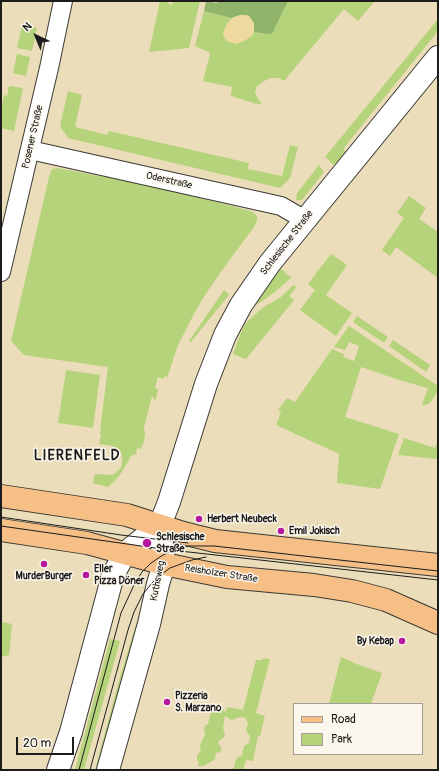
<!DOCTYPE html>
<html>
<head>
<meta charset="utf-8">
<style>
	body { margin:0 }
	#map { position:relative; width:439px; height:771px; overflow:hidden; background:#ebddb9; font-family:Pangolin,sans-serif }
	canvas { display:block }
	.frame { position:absolute; inset:0; border:2px solid #1c1c1c; pointer-events:none }
	.legend { position:absolute; left:293px; top:703px; width:130px; height:52px; box-sizing:border-box; background:#fbf7ec; border:1px solid #a29f99; margin:0; padding:5px 7px; list-style:none; font-size:12px; color:#1c1c1c }
	.legend li { display:flex; align-items:center; gap:8px; height:20px }
	.legend b { width:20px; border:1px solid #a29f99 }
	.north { position:absolute; left:16px; top:16px; width:40px; height:40px; -webkit-text-stroke:3px #fbf7ec; paint-order:stroke; rotate:316deg; font-size:11px; font-weight:700; line-height:16px; text-align:center; color:#1c1c1c }
	.north::after { content:''; display:block; margin:auto; width:14px; height:18px; background:#1c1c1c; clip-path:polygon(50% 0,100% 100%,50% 72%,0 100%) }
	.scale { position:absolute; left:16px; top:737px; width:58px; height:18px; box-sizing:border-box; border:2px solid #1c1c1c; border-top:0; padding-left:5px; font-size:12px; line-height:14px; white-space:nowrap; color:#1c1c1c; -webkit-text-stroke:3px #fbf7ec; paint-order:stroke }
</style>
</head>
<body>
<div id="map">
<canvas width="439" height="771"></canvas>
<div class="frame"></div>
<ul class="legend">
<li><b style="height:5px;background:#f5bf86"></b>Road</li>
<li><b style="height:11px;background:#b5d37a"></b>Park</li>
</ul>
<div class="north">N</div>
<div class="scale">20 m</div>
</div>
<script>
const c = document.querySelector('canvas').getContext('2d');
c.lineJoin = 'round';
function fillPath(path, color) {
  c.fillStyle = color;
  c.fill(path, 'evenodd');
}
function toPath(rows) {
  const path = new Path2D();
  for (const r of rows) {
    path.moveTo(r[0], r[1]);
    for (let i = 2; i < r.length; i += 2) path.lineTo(r[i], r[i + 1]);
  }
  return path;
}
function strokePath(path, color, width, dash) {
  c.strokeStyle = color;
  c.lineWidth = width;
  c.lineCap = dash ? 'butt' : 'round';
  c.setLineDash(dash || []);
  c.stroke(path);
}
function drawText(font, color, halo, rows, align = 'center') {
  c.font = font + ' Pangolin,sans-serif';
  c.lineWidth = 3;
  c.setLineDash([]);
  c.textBaseline = 'middle';
  c.strokeStyle = halo;
  c.fillStyle = color;
  for (const [text, x, y, turn = 0] of rows) {
    c.save();
    c.translate(x, y);
    c.rotate((+turn || 0) * Math.PI / 180);
    c.textAlign = isNaN(turn) ? turn : align;
    if (halo) c.strokeText(text, 0, 0);
    c.fillText(text, 0, 0);
    c.restore();
  }
}
const green = toPath([
	[160,1,167,1,170,5,176,1,200,1,189,48,149,52],
	[288,1,375,1,358,21,344,9,284,81,279,78,271,78,264,81,257,86,255,92,258,99,262,104,257,104,231,96,232,87,203,81,210,54,209,52,195,46,204,11,232,18,227,24,236,43,244,41,251,36,254,32,267,34,274,30],
	[438,19,438,31,343,149,346,152,338,162,334,165,325,157],
	[22,25,37,28,32,51,17,48],
	[17,54,30,57,26,76,13,73],
	[9,86,23,88,14,131,1,128,1,111,2,106,4,95,7,96],
	[68,91,82,95,75,127,107,135,109,131,249,163,248,169,282,176,290,145,298,147,290,178,280,188,68,138,60,126],
	[319,165,324,172,302,200,296,200,297,193],
	[57,168,99,176,116,178,161,188,251,211,255,214,257,217,257,220,254,227,225,266,203,298,196,310,178,345,167,378,165,376,163,379,158,377,155,388,158,389,156,399,155,400,152,396,144,427,145,435,143,445,142,445,141,449,137,448,136,454,131,456,120,475,108,487,93,483,95,474,112,475,118,471,121,468,122,463,122,456,120,451,117,448,112,446,99,444,101,435,100,434,101,423,108,367,24,355,11,341,49,177,52,169],
	[409,196,426,208,419,219,438,232,438,255,437,254,436,256,438,258,438,278,396,247,390,256,382,250,404,218,397,213],
	[331,254,347,265,326,295,352,313,336,336,300,310,315,290,308,284],
	[280,269,283,270,289,276,292,277,275,292,255,306,271,280],
	[295,285,296,288,289,296,294,300,246,359,233,354,240,335,245,324,262,308,281,297,292,286],
	[224,290,229,294,228,296,191,342,189,341],
	[357,316,388,337,384,343,353,322],
	[349,326,438,386,438,391,430,403,426,405,422,405,428,388,399,380,361,367,345,417,399,434,380,489,337,483,339,454,276,425,281,412,278,410,287,398,295,402,332,349,344,354,343,357,354,361,359,346,349,342,345,350,334,347],
	[393,340,430,365,426,372,389,346],
	[66,370,100,375,93,428,58,423],
	[404,438,435,448,438,440,438,459,398,455],
	[142,610,101,770,95,770,119,680,137,621,140,611],
	[1,622,12,624,9,655,1,657],
	[110,639,120,641,84,770,75,770],
	[341,657,354,663,382,673,371,704,329,704],
	[263,658,270,659,256,713,265,716,260,736,258,736,253,761,246,760,243,770,230,770,234,768,236,759,242,755,244,746,249,743,250,736,246,731,248,723,246,718,241,717,231,720,225,716,223,728,225,734,224,737,219,741,218,743,222,749,220,752,216,753,215,759,212,761,204,766,198,766,199,762,197,760,197,755,200,752,201,750,200,747,200,745,205,735,204,729,205,725,208,724,212,708,215,707,223,710,225,712,228,707,243,710,256,660,262,660]
]);
const forest = toPath([
	[206,1,217,3,218,1,288,1,272,34,267,34,254,32,254,29,237,16,232,18,204,11]
]);
const sand = toPath([
	[246,15,249,16,254,23,254,32,252,36,244,41,236,44,229,42,226,40,223,35,224,30,227,24,234,17,240,15]
]);
const minor = toPath([
	[30,150,281,206,305,220],
	[1,272,49,68,63,1]
]);
const tertiary = toPath([
	[58,770,71,732,113,575,125,553,160,525],
	[108,770,149,624,158,584,164,564,160,525,169,502,206,384,225,335,241,305,270,263,438,57]
]);
const primary = toPath([
	[1,496,127,515,183,533,215,541,438,565],
	[1,530,87,543,164,564,227,577,314,585,352,591,386,600,438,623]
]);
const tram = toPath([
	[1,517,121,535,188,543],
	[1,526,162,549,438,580],
	[79,770,121,613,134,585,142,572,151,563,163,555,176,549,189,546,214,546,438,571],
	[90,770,128,630,134,612,143,594,152,583,158,577,170,568,192,560,206,557]
]);
const markers = [
	[199,519,4,"#b5179e"],
	[281,531,4,"#b5179e"],
	[147,543,5,"#b5179e"],
	[44,564,4,"#b5179e"],
	[86,575,4,"#b5179e"],
	[402,641,4,"#b5179e"],
	[167,702,4,"#b5179e"]
];
const streetNames = [
	["Posener Straße",33,137,-77],
	["Oderstraße",169,181,13],
	["Schlesische Straße",287,243,-52],
	["Reisholzer Straße",221,574,9],
	["Kuthsweg",158,581,-79]
];
const poiNames = [
	["Herbert Neubeck",207,519],
	["Emil Jokisch",289,531],
	["Schlesische",156,537],
	["Straße",156,549],
	["Eller",94,569],
	["Pizza Döner",94,581],
	["MurderBurger",44,576,"center"],
	["By Kebap",394,641,"right"],
	["Pizzeria",175,696],
	["S. Marzano",175,708]
];
const districtNames = [
	["LIERENFELD",77,456]
];
fillPath(green, '#b5d37a');
fillPath(forest, '#90b56a');
fillPath(sand, '#eeda9e');
strokePath(minor, '#3b3934', 20);
strokePath(tertiary, '#3b3934', 24);
strokePath(primary, '#3b3934', 24);
strokePath(minor, '#fff', 18);
strokePath(tertiary, '#fff', 22);
strokePath(primary, '#f5bf86', 22);
strokePath(tram, '#1c1c1c', 1);
for (const [x, y, r, color] of markers) {
  const dot = new Path2D();
  dot.arc(x, y, r, 0, 2 * Math.PI);
  c.fillStyle = color;
  c.fill(dot);
  strokePath(dot, '#fbf7ec', 1.5);
}
drawText('10px', '#1c1c1c', '#fbf7ec', streetNames);
drawText('bold 10px', '#1c1c1c', '#fbf7ec', poiNames, 'left');
c.letterSpacing = '1px';
drawText('bold 14px', '#1c1c1c', '#fbf7ec', districtNames);
c.letterSpacing = '0px';
</script>
</body>
</html>
